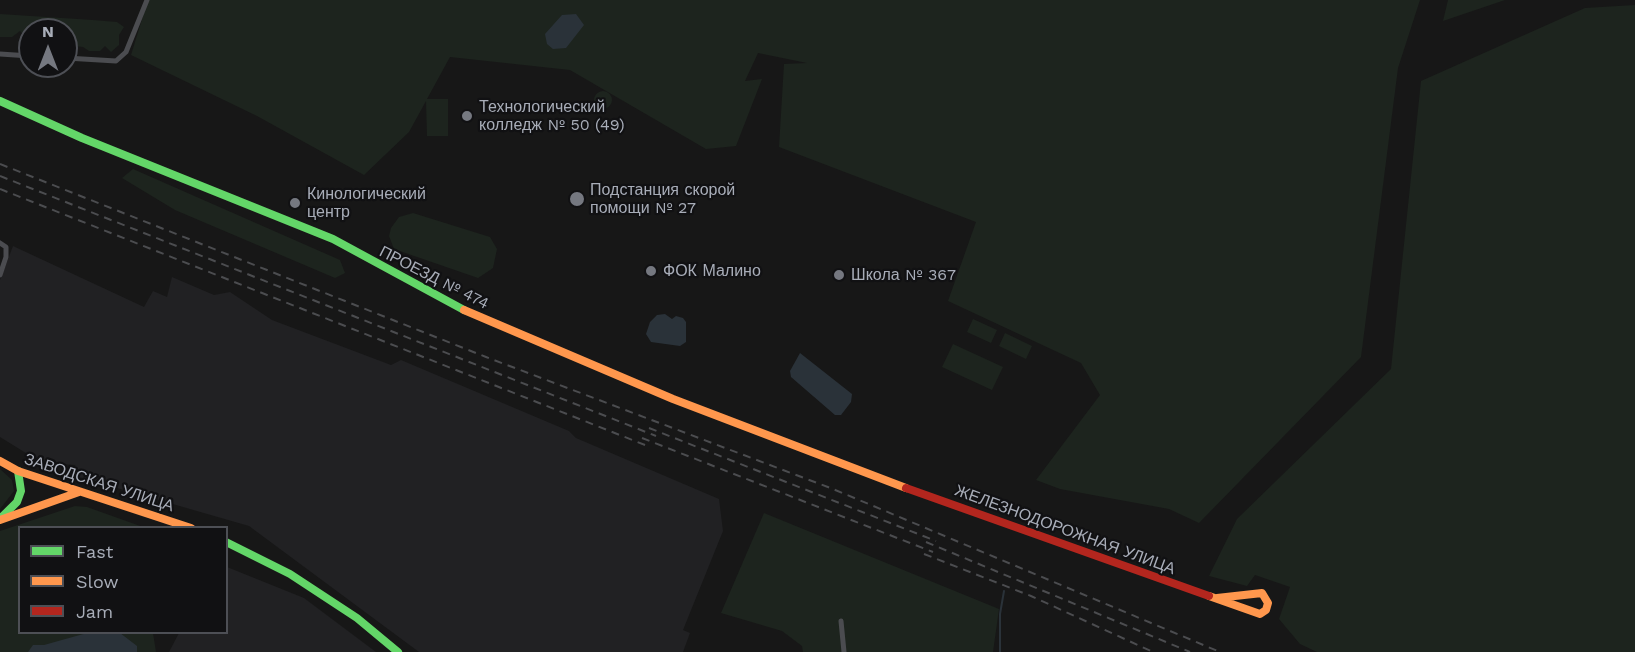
<!DOCTYPE html>
<html>
<head>
<meta charset="utf-8">
<style>
	body { margin:0 }
	#map { position:relative; width:1635px; height:652px; overflow:hidden; background:#171717; font-family:"Work Sans",sans-serif }
	canvas { display:block }
	.legend { position:absolute; left:18px; top:526px; width:210px; height:108px; box-sizing:border-box; background:#111113; border:2px solid #4d4f55; margin:0; padding:8px 10px; list-style:none; font-size:18px; color:#a8adb8 }
	.legend li { display:flex; align-items:center; gap:12px; height:30px }
	.legend b { width:30px; border:2px solid #4d4f55 }
	.north { position:absolute; left:18px; top:18px; width:60px; height:60px; box-sizing:border-box; background:#111113; border:2px solid #4d4f55; border-radius:50%; rotate:0deg; font-size:16px; font-weight:700; line-height:24px; text-align:center; color:#a8adb8 }
	.north::after { content:''; display:block; margin:auto; width:21px; height:27px; background:#757880; clip-path:polygon(50% 0,100% 100%,50% 72%,0 100%) }
</style>
</head>
<body>
<div id="map">
<canvas width="1635" height="652"></canvas>
<ul class="legend">
<li><b style="height:8px;background:#63d668"></b>Fast</li>
<li><b style="height:8px;background:#ff974d"></b>Slow</li>
<li><b style="height:8px;background:#b3261e"></b>Jam</li>
</ul>
<div class="north">N</div>
</div>
<script>
const c = document.querySelector('canvas').getContext('2d');
c.lineJoin = 'round';
function fillPath(path, color) {
  c.fillStyle = color;
  c.fill(path, 'evenodd');
}
function toPath(rows) {
  const path = new Path2D();
  for (const r of rows) {
    if (r.length === 3) {
      path.moveTo(r[0] + r[2], r[1]);
      path.arc(r[0], r[1], r[2], 0, 2 * Math.PI);
      continue;
    }
    path.moveTo(r[0], r[1]);
    for (let i = 2; i < r.length; i += 2) path.lineTo(r[i], r[i + 1]);
  }
  return path;
}
function strokePath(path, color, width, dash) {
  c.strokeStyle = color;
  c.lineWidth = width;
  c.lineCap = dash ? 'butt' : 'round';
  c.setLineDash(dash || []);
  c.stroke(path);
}
function drawText(font, color, halo, rows, align = 'center') {
  c.font = font + ' "Work Sans",sans-serif';
  c.lineWidth = 4.5;
  c.setLineDash([]);
  c.textBaseline = 'middle';
  c.strokeStyle = halo;
  c.fillStyle = color;
  for (const [text, x, y, turn = 0] of rows) {
    c.save();
    c.translate(x, y);
    c.rotate((+turn || 0) * Math.PI / 180);
    c.textAlign = isNaN(turn) ? turn : align;
    if (halo) c.strokeText(text, 0, 0);
    c.fillText(text, 0, 0);
    c.restore();
  }
}
const built = toPath([
	[13,246,144,307,153,291,167,297,172,277,214,295,230,292,272,320,391,365,401,360,569,431,576,438,719,499,723,531,683,630,690,633,683,652,419,652,249,526,65,473,76,465,42,463,0,437,0,280],
	[227,567,304,598,376,652,169,652,179,633,226,632]
]);
const green = toPath([
	[148,0,1420,0,1398,68,1361,357,1199,523,1169,509,1060,489,1036,480,1100,395,1081,363,948,301,976,222,779,147,784,64,807,63,758,53,745,81,762,79,736,146,706,149,570,70,450,57,427,99,448,99,448,136,427,136,426,101,409,132,364,175,257,116,131,55],
	[1448,0,1505,0,1443,21],
	[1635,5,1635,652,1317,652,1300,644,1279,619,1290,587,1255,575,1247,586,1209,576,1237,519,1391,369,1421,81,1585,8],
	[0,14,93,20,117,22,124,27,119,35,119,45,111,52,105,46,100,51,89,51,83,47,66,45,66,30,30,30,30,42,20,31,12,37,0,37],
	[603,100,9],
	[133,169,340,260,345,273,335,278,175,210,122,178],
	[413,213,490,237,497,249,493,268,478,278,394,249,389,236,391,228,399,217],
	[973,319,997,330,991,343,967,332],
	[1005,333,1032,346,1026,359,999,346],
	[953,344,1003,367,992,390,942,367],
	[0,469,12,480,14,491,0,509],
	[75,506,87,507,143,527,20,528,20,632,153,633,156,652,0,652,0,531],
	[764,513,999,609,993,652,803,652,802,646,782,631,721,613]
]);
const water = toPath([
	[576,14,584,25,566,48,553,49,547,44,545,34,562,15],
	[665,314,672,319,676,316,683,318,686,322,686,342,680,346,651,342,646,334,650,322,657,315],
	[800,353,852,394,851,402,841,415,835,415,791,377,790,371],
	[87,633,120,633,137,646,137,652,28,652,33,645,44,645]
]);
const stream = toPath([
	[1000,652,1000,614,1004,591]
]);
const street = toPath([
	[0,54,30,56],
	[66,58,116,61,126,52,147,0],
	[0,243,6,247,6,257,0,275],
	[841,621,844,652]
]);
const fast = toPath([
	[0,101,82,138,333,239,464,310],
	[0,519,17,502,21,491,18,471],
	[226,542,290,574,357,618,398,652]
]);
const slow = toPath([
	[464,310,673,399,906,488],
	[0,461,18,471,191,528],
	[0,520,79,492],
	[1209,596,1260,614,1266,610,1268,603,1262,593,1217,598]
]);
const jam = toPath([
	[906,488,1209,596]
]);
const rail = toPath([
	[0,164,486,357,833,489,1220,652],
	[0,176,656,436],
	[0,189,650,447],
	[649,428,936,541],
	[642,438,933,552],
	[926,542,1190,652],
	[924,554,1031,596,1153,652]
]);
const markers = [
	[467,116,6,"#757880"],
	[577,199,8,"#757880"],
	[295,203,6,"#757880"],
	[651,271,6,"#757880"],
	[839,275,6,"#757880"]
];
const poiNames = [
	["Технологический",479,107],
	["колледж № 50 (49)",479,125],
	["Подстанция скорой",590,190],
	["помощи № 27",590,208],
	["Кинологический",307,194],
	["центр",307,212],
	["ФОК Малино",663,271],
	["Школа № 367",851,275]
];
const streetNames = [
	["ПРОЕЗД № 474",434,278,27],
	["ЗАВОДСКАЯ УЛИЦА",99,483,18],
	["ЖЕЛЕЗНОДОРОЖНАЯ УЛИЦА",1065,530,20]
];
fillPath(built, '#212123');
fillPath(green, '#1d241e');
fillPath(water, '#2a3239');
strokePath(stream, '#2a3239', 2);
strokePath(street, '#4b4c50', 5);
strokePath(fast, '#63d668', 8);
strokePath(slow, '#ff974d', 8);
strokePath(jam, '#b3261e', 8);
strokePath(rail, '#4b4c4f', 2, [8, 6]);
for (const [x, y, r, color] of markers) {
  const dot = new Path2D();
  dot.arc(x, y, r, 0, 2 * Math.PI);
  c.fillStyle = color;
  c.fill(dot);
  strokePath(dot, '#111113', 2);
}
drawText('16px', '#a8adb8', '#111113', poiNames, 'left');
drawText('16px', '#a8adb8', '#111113', streetNames);
</script>
</body>
</html>
